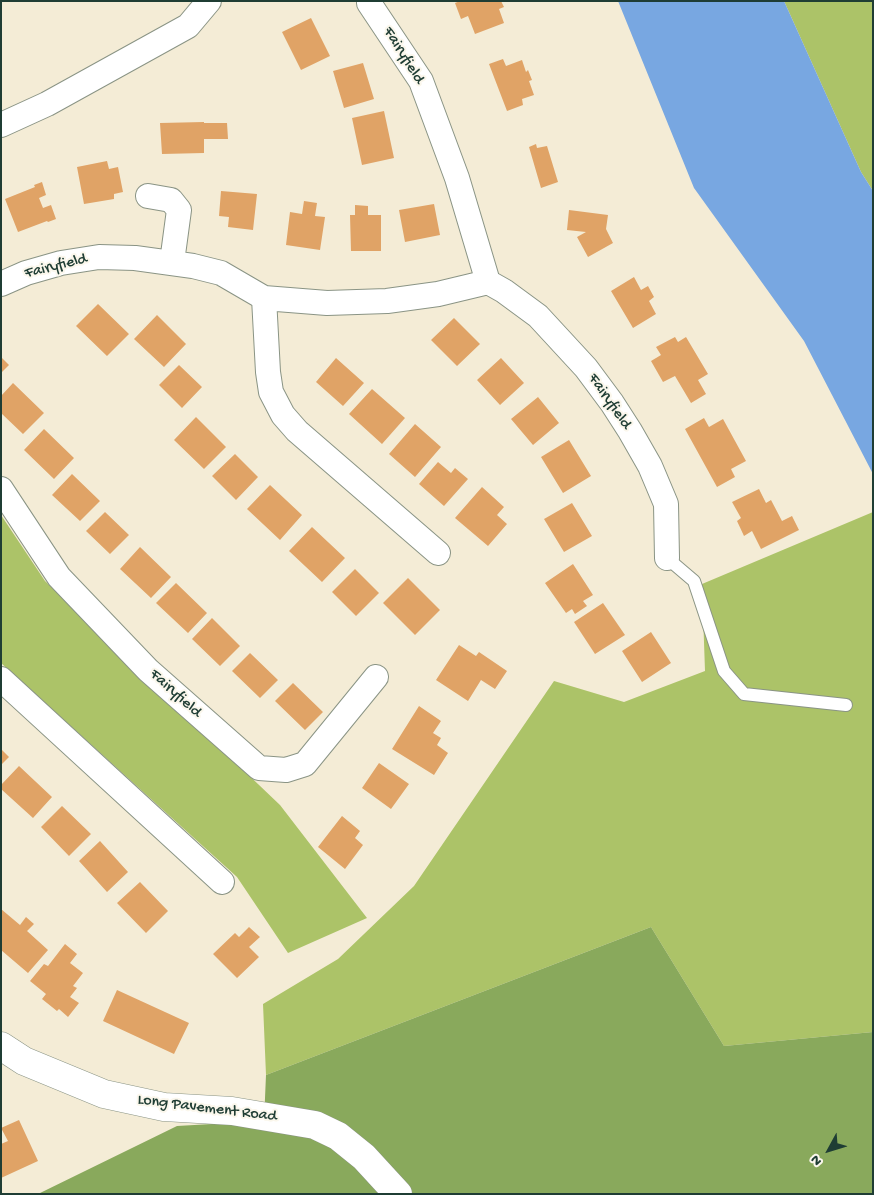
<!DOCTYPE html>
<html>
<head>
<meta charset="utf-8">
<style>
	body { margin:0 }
	#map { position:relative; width:874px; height:1195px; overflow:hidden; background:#f4ecd6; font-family:"Gochi Hand",sans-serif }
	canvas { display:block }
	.frame { position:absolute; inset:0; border:2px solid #1f3d34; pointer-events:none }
	.north { position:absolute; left:804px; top:1125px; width:50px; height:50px; -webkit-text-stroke:4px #fbf7ec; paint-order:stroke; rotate:231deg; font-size:14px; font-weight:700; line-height:20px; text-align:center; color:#1f3d34 }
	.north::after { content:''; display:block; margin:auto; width:18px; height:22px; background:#1f3d34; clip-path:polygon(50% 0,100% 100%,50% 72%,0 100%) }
</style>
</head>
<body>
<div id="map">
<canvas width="874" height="1195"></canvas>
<div class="frame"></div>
<div class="north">N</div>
</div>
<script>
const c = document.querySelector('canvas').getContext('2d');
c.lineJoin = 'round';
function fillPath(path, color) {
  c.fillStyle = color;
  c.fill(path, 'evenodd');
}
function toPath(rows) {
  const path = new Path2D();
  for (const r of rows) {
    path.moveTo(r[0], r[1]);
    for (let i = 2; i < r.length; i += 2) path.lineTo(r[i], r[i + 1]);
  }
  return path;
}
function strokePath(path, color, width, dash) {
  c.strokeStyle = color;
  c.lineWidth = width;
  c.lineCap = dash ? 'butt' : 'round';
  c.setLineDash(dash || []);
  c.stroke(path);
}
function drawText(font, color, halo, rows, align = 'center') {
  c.font = font + ' "Gochi Hand",sans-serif';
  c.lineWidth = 4;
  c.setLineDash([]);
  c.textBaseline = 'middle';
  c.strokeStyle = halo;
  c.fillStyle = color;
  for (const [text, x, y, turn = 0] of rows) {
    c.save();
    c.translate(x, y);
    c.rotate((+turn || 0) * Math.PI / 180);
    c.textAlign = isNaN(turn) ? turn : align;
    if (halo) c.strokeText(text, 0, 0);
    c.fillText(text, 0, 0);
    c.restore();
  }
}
const green = toPath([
	[784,1,873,1,873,191,861,172],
	[873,512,873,1032,724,1046,651,927,266,1075,263,1004,338,959,414,886,554,681,624,702,705,671,702,584],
	[1,515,45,581,280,805,367,918,288,953,237,877,1,663]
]);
const forest = toPath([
	[651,927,724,1046,873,1032,873,1194,38,1194,177,1126,264,1121,266,1075]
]);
const water = toPath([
	[618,1,784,1,861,172,873,191,873,474,804,341,694,188]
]);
const building = toPath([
	[460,1,501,1,504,7,499,9,504,23,475,34,468,16,461,19,455,3],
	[311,18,330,56,301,70,282,32],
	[503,59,506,66,522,60,526,72,528,70,532,80,529,81,534,95,522,99,523,105,507,111,489,64],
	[363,63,374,99,344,108,333,71],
	[384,111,394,158,362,165,352,118],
	[204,122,204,123,227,123,228,139,204,139,204,153,162,154,160,123],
	[536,144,537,148,547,146,558,182,541,188,529,147],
	[107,161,109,169,118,167,123,192,114,194,114,199,84,204,77,167],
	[42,182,46,195,39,198,43,208,51,205,56,219,48,222,47,221,18,232,5,199,35,187,34,185],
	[221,191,257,194,253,230,228,227,229,217,219,216],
	[304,201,317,203,315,216,325,217,320,250,286,245,290,212,302,214],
	[434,204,440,235,405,242,399,210],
	[355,205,368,206,368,215,381,215,381,251,351,251,350,215,355,215],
	[569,210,608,215,606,229,613,243,588,257,577,237,586,232,567,230],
	[634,277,641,290,648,286,654,297,649,301,656,314,633,328,611,291],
	[98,304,129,334,107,356,76,326],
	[157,315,186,344,164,367,134,339],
	[454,318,480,344,457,366,431,340],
	[675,337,678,342,686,337,708,374,698,380,706,394,691,403,675,376,663,382,651,361,661,355,656,347],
	[1,357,9,365,1,373],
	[336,358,364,383,343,406,316,382],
	[501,358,524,383,500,405,477,380],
	[179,365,202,387,182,408,159,385],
	[13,383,44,413,23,434,1,413,1,396],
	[372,389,405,418,382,444,349,414],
	[538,397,559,423,533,445,511,419],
	[196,417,226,447,204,469,174,440],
	[704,418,709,427,723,419,746,461,731,469,735,477,717,487,685,429],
	[415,424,441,447,415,477,389,454],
	[44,429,74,458,54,479,24,450],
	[569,440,591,476,563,493,541,457],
	[235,454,258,477,236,500,212,476],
	[438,462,451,473,455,468,468,479,444,506,419,484],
	[72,474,100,501,80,521,52,495],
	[270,485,302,515,280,540,247,509],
	[482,487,504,507,497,515,507,524,488,546,455,518],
	[759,489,766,503,771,500,782,521,792,516,799,530,761,549,752,531,744,536,737,521,741,518,732,502],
	[572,503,592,536,564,552,544,519],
	[105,512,129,535,110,554,86,531],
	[312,527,345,558,322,582,289,551],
	[140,547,171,577,151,598,120,569],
	[573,564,593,595,583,601,587,606,575,614,572,609,566,613,545,583],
	[355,569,379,593,356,616,332,592],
	[408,578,440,610,415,635,383,603],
	[176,583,207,613,188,633,156,603],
	[603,603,625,635,595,654,574,622],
	[212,618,240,646,220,666,192,639],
	[651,632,671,663,642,682,622,651],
	[459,645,476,656,479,652,507,671,495,689,481,680,468,701,436,680],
	[250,653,278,680,260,698,232,671],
	[293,683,323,712,305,730,275,701],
	[419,706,441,721,433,733,441,738,437,745,448,753,434,775,392,749],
	[1,749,9,757,1,765],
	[379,763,409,784,391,809,362,788],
	[19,766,52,797,33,818,1,789,1,785],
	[62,806,91,834,69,856,41,827],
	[342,816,360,831,355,838,363,845,345,869,318,847],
	[100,841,128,872,107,892,79,861],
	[140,882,168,911,146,933,117,903],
	[1,909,20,925,26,917,34,924,27,931,48,950,28,973,1,950],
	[249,927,260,937,249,947,259,957,237,978,213,954,235,933,239,937],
	[65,944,77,954,70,963,83,973,73,986,77,988,70,997,79,1003,68,1017,59,1009,57,1011,42,999,46,994,30,981,44,964,48,966],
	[117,990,189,1023,174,1054,103,1021],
	[19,1120,38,1161,1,1178,1,1144,8,1141,1,1128]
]);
const service = toPath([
	[667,558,694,581,724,671,744,694,846,705]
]);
const minor = toPath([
	[369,3,421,81,457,178,488,282],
	[1,125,47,104,188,26,209,1],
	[148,196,171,200,179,210,172,262],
	[1,284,26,273,61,263,99,257,135,258,193,266,221,273,264,298,327,303,387,301,438,294,488,282,504,291,538,316,586,368,612,403,630,431,650,466,666,504,667,558],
	[264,298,268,372,271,392,283,415,297,431,438,553],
	[1,489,59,577,148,670,259,768,286,770,305,764,376,677],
	[1,679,222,882]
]);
const secondary = toPath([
	[1,1046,24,1061,104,1094,164,1107,232,1111,315,1125,338,1136,364,1157,398,1194]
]);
const streetNames = [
	["Fairyfield",403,56,58],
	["Fairyfield",56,267,-14],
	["Fairyfield",609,402,55],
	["Fairyfield",175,694,42],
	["Long Pavement Road",207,1109,7]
];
fillPath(green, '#acc368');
fillPath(forest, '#89a95c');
fillPath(water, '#78a7e1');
fillPath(building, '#e0a366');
strokePath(service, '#8a9485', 14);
strokePath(minor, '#8a9485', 26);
strokePath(secondary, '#8a9485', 29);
strokePath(service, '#fff', 12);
strokePath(minor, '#fff', 24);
strokePath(secondary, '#fff', 28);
drawText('16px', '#1f3d34', '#fbf7ec', streetNames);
</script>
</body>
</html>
